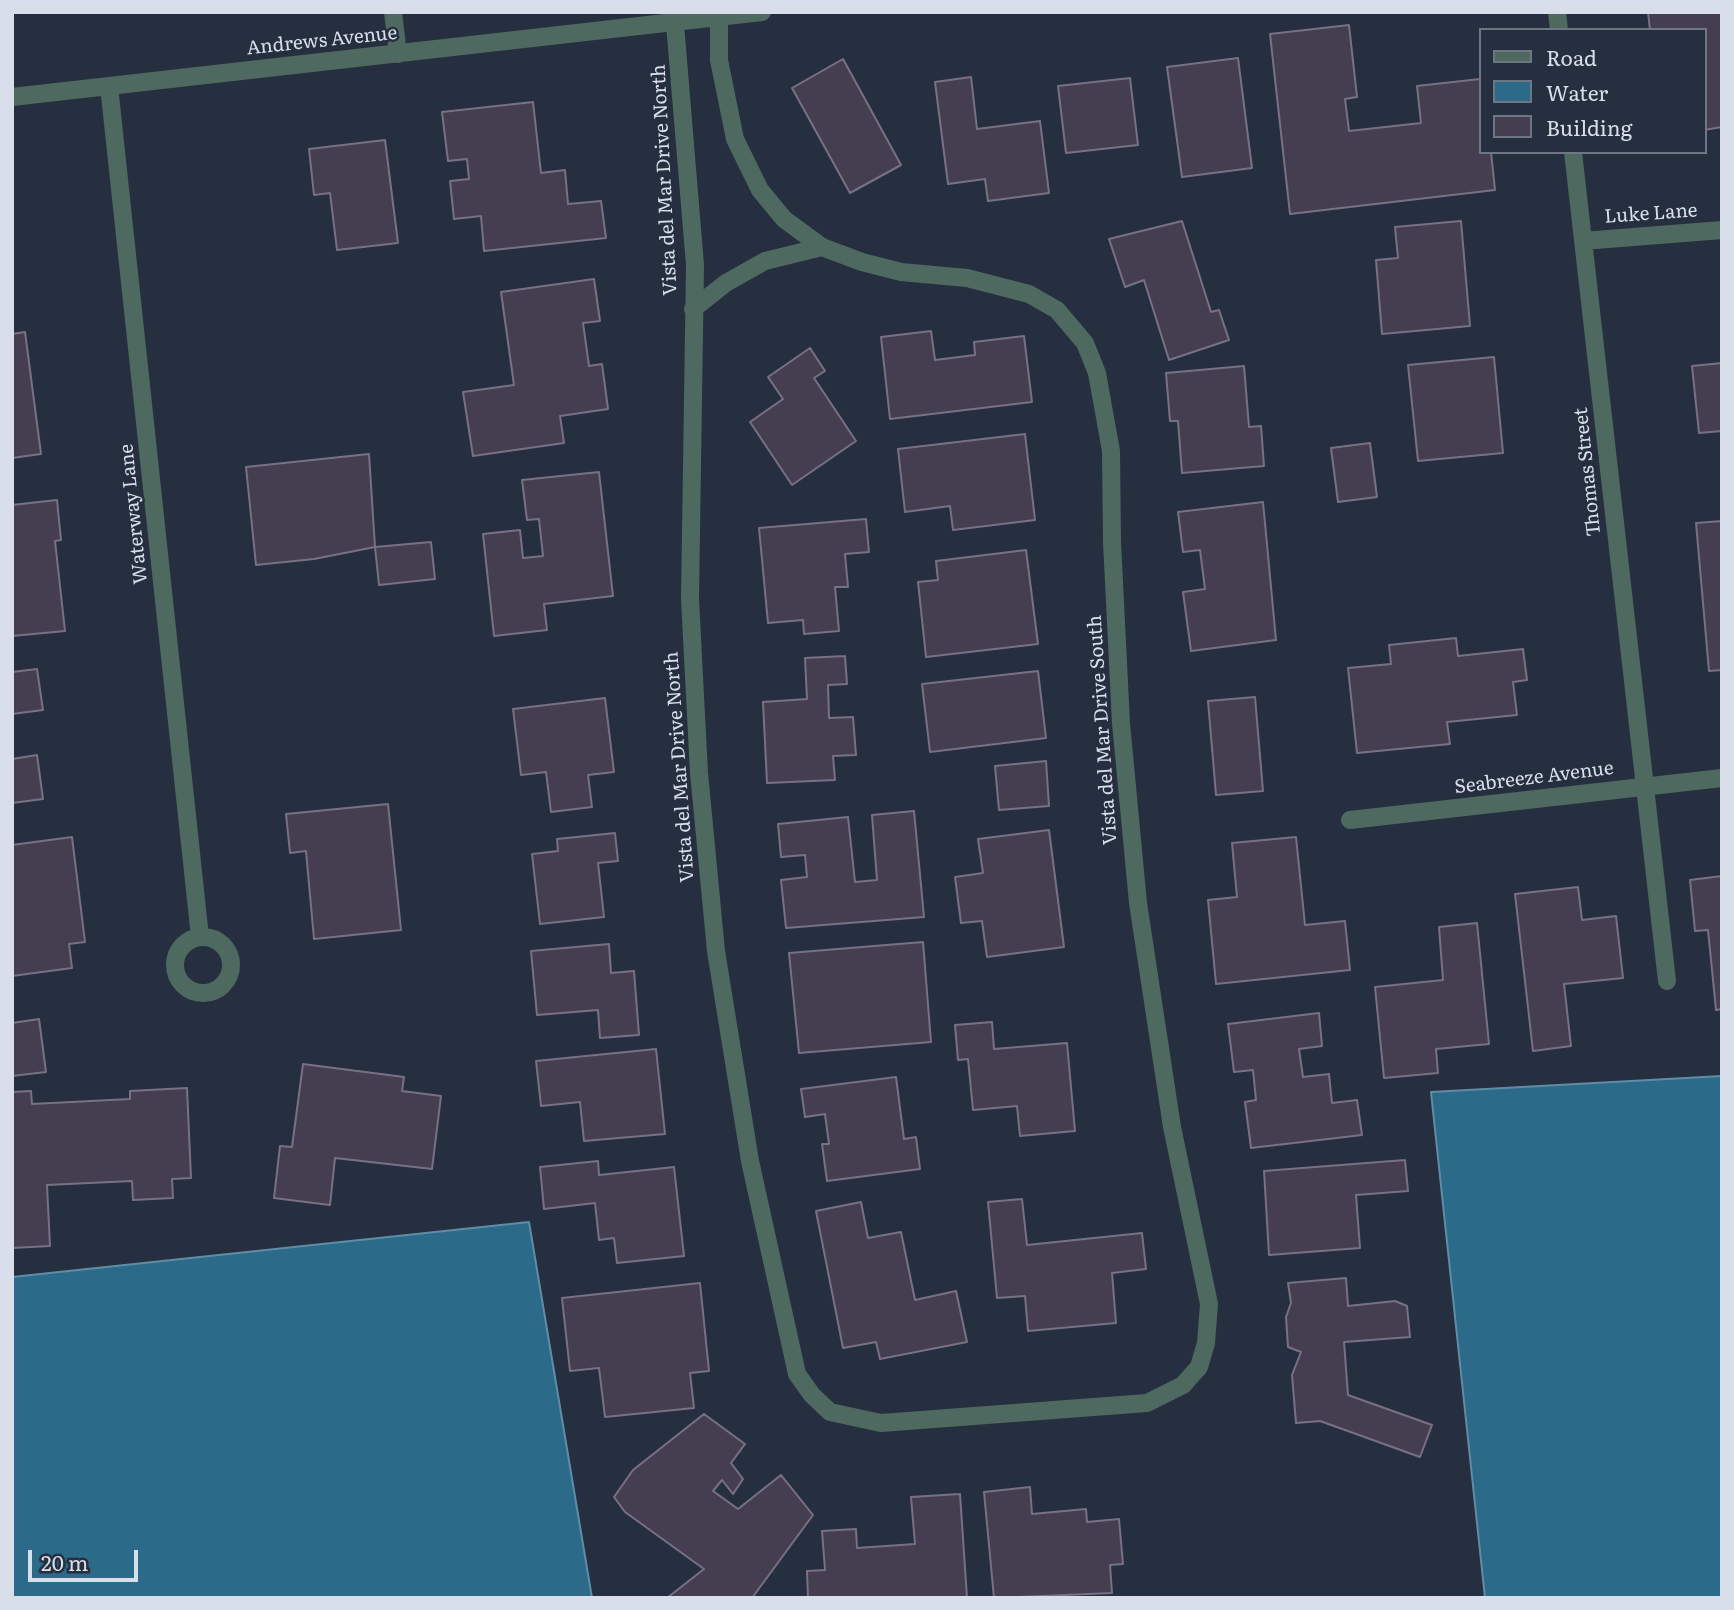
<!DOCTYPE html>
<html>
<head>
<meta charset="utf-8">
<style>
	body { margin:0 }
	#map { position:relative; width:1734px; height:1610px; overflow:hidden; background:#262f3f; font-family:Literata,serif }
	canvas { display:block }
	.frame { position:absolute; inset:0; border:14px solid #d9dfea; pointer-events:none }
	.legend { position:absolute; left:1479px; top:28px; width:228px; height:126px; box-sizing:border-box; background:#262f3f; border:2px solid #6e7583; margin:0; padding:9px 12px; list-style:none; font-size:21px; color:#d9dfea }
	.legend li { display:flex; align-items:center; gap:14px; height:35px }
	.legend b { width:35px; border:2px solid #6e7583 }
	.scale { position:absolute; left:28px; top:1550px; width:110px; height:32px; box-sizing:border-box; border:4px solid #d9dfea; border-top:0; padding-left:9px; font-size:21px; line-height:24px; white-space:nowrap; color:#d9dfea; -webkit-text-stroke:5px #262f3f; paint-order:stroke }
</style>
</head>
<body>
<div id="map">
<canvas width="1734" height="1610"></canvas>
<div class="frame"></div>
<ul class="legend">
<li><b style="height:9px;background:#4d6960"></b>Road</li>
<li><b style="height:19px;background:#2c6a89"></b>Water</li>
<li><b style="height:19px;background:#453e50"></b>Building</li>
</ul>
<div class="scale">20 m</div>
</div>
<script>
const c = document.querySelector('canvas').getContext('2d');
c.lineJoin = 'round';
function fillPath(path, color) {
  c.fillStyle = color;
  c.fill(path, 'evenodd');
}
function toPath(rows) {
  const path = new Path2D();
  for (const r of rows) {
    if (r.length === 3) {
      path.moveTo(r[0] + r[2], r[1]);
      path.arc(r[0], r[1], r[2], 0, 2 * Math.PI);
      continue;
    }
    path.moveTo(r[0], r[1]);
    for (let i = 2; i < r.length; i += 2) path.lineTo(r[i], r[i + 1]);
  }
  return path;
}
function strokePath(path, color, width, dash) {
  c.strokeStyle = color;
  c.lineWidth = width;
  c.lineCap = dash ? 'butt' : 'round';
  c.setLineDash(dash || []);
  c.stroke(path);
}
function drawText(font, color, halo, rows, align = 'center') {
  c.font = font + ' Literata,serif';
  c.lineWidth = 5;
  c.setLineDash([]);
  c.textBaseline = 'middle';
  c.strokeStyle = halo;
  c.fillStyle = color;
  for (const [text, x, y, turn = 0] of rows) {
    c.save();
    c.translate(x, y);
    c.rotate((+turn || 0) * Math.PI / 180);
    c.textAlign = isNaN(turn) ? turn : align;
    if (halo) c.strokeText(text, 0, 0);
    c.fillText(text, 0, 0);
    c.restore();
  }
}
const water = toPath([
	[1722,1076,1722,1598,1485,1598,1431,1092,1722,1076],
	[529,1222,592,1598,12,1598,12,1277,529,1222]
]);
const building = toPath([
	[1648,12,1722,12,1722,127,1704,130,1704,30,1650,30,1648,12],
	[1349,25,1357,97,1345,99,1349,131,1421,123,1417,86,1480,79,1480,152,1491,152,1495,190,1290,214,1270,34,1349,25],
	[1238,58,1252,168,1182,177,1167,67,1238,58],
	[843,59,901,165,850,193,792,88,843,59],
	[971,77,977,129,1040,121,1049,193,988,201,985,179,948,184,935,82,971,77],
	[1130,78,1138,145,1066,153,1058,86,1130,78],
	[533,102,541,173,565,170,568,204,601,201,606,238,484,251,481,216,454,219,450,181,469,179,467,159,448,161,442,112,533,102],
	[385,140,398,243,337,250,330,193,314,195,309,149,385,140],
	[1182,221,1211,312,1219,310,1229,340,1169,360,1144,280,1125,287,1109,239,1182,221],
	[1461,221,1470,326,1382,334,1376,260,1398,258,1395,227,1461,221],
	[594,279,600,321,583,323,589,366,602,364,608,409,560,416,564,443,473,456,463,392,514,385,501,292,594,279],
	[931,331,935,360,975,355,974,342,1024,336,1032,402,890,419,881,337,931,331],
	[25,332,41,454,12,458,12,334,25,332],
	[810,348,825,371,814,378,856,441,792,485,750,422,783,399,768,377,810,348],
	[1494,357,1503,453,1418,461,1408,365,1494,357],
	[1722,363,1722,431,1699,433,1692,366,1722,363],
	[1244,366,1249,427,1261,426,1264,466,1182,473,1178,421,1170,421,1166,373,1244,366],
	[1025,434,1035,520,953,530,950,506,905,512,898,449,1025,434],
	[1370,443,1377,497,1338,502,1331,448,1370,443],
	[369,454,375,547,314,559,256,565,246,467,369,454],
	[599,472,613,596,544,604,547,630,494,636,483,534,520,530,523,558,543,556,539,519,527,520,522,480,599,472],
	[57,500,61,540,55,541,65,631,12,636,12,505,57,500],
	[1263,502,1276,640,1191,651,1183,592,1205,589,1200,550,1183,552,1178,512,1263,502],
	[866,519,869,552,845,554,848,587,835,587,839,631,804,634,803,620,768,623,759,528,866,519],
	[1722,521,1722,670,1709,671,1696,523,1722,521],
	[431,542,435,579,379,585,375,547,431,542],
	[1026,550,1038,644,926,657,918,582,938,580,936,561,1026,550],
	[1456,638,1458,656,1523,649,1527,680,1513,682,1517,715,1447,722,1450,744,1357,753,1348,668,1391,664,1389,645,1456,638],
	[845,656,847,684,828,685,829,718,853,717,856,755,833,756,835,780,767,783,763,702,807,699,805,658,845,656],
	[37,669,43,710,12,714,12,672,37,669],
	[1038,671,1046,738,930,752,922,684,1038,671],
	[1255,697,1263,791,1216,795,1208,701,1255,697],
	[605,698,614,772,588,775,592,807,551,812,546,772,521,775,513,709,605,698],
	[37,755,43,799,12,803,12,759,37,755],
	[1046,761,1049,806,999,810,995,766,1046,761],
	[388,804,401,930,314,939,306,851,290,853,286,814,388,804],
	[914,811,924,917,786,928,781,880,807,877,805,855,781,857,778,824,848,817,855,882,877,880,872,815,914,811],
	[1049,830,1064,947,987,957,982,921,961,923,955,877,983,873,978,839,1049,830],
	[615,833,618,861,598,863,604,917,540,924,532,854,558,851,557,839,615,833],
	[72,837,85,942,69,944,72,968,12,976,12,845,72,837],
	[1296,837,1305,925,1345,921,1350,970,1216,984,1208,900,1237,897,1232,843,1296,837],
	[1722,876,1722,1009,1716,1010,1708,930,1695,931,1690,880,1722,876],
	[1578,887,1582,920,1616,916,1623,978,1564,984,1571,1046,1533,1051,1515,894,1578,887],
	[1477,923,1489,1044,1436,1049,1438,1073,1384,1078,1375,987,1443,980,1439,927,1477,923],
	[923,942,931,1042,799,1053,789,953,923,942],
	[609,944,611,973,634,971,639,1035,600,1038,598,1010,537,1015,531,951,609,944],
	[1319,1013,1322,1046,1299,1049,1303,1077,1329,1074,1332,1103,1357,1100,1362,1135,1251,1148,1245,1102,1256,1100,1253,1070,1234,1072,1228,1024,1319,1013],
	[39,1019,46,1072,12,1076,12,1023,39,1019],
	[992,1022,994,1049,1067,1043,1075,1131,1020,1136,1017,1106,973,1110,968,1059,958,1060,955,1025,992,1022],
	[656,1049,665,1134,584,1141,580,1102,541,1106,536,1061,656,1049],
	[303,1064,404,1077,402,1091,441,1096,432,1169,335,1158,330,1205,274,1198,280,1146,292,1147,303,1064],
	[896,1077,904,1139,916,1137,920,1169,827,1181,822,1144,829,1144,825,1114,805,1117,801,1089,896,1077],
	[187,1088,191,1178,172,1179,173,1198,133,1200,132,1181,47,1185,50,1246,12,1248,12,1092,31,1091,32,1104,130,1099,130,1091,187,1088],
	[1405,1160,1408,1191,1356,1195,1360,1248,1269,1255,1264,1171,1405,1160],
	[598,1161,599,1175,674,1167,684,1256,617,1263,614,1238,599,1240,595,1203,544,1209,540,1167,598,1161],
	[1022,1199,1027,1245,1142,1233,1146,1269,1112,1273,1116,1323,1028,1331,1025,1296,997,1298,988,1202,1022,1199],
	[861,1202,868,1238,901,1232,915,1300,956,1291,967,1342,880,1359,876,1342,843,1348,816,1211,861,1202],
	[1346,1278,1348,1306,1395,1301,1407,1306,1410,1337,1344,1342,1348,1395,1432,1425,1420,1457,1320,1421,1296,1423,1292,1375,1301,1352,1288,1347,1286,1317,1291,1303,1288,1283,1346,1278],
	[700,1283,709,1371,690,1373,694,1408,605,1417,599,1368,570,1371,562,1298,700,1283],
	[704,1414,745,1444,731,1463,743,1479,733,1494,722,1480,713,1491,738,1509,781,1475,813,1515,752,1598,667,1598,704,1569,625,1512,614,1497,633,1470,704,1414],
	[1030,1487,1032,1514,1086,1509,1087,1522,1119,1519,1123,1564,1110,1565,1112,1593,994,1598,984,1492,1030,1487],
	[960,1494,967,1598,808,1598,807,1571,825,1570,822,1531,856,1529,857,1548,915,1544,911,1497,960,1494]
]);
const minor = toPath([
	[393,12,398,54],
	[674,12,695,265,690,599,699,773,716,951,750,1161,797,1374,812,1395,830,1412,881,1423,1147,1403,1183,1385,1199,1367,1206,1343,1209,1304,1172,1127,1138,903,1121,723,1112,542,1111,451,1097,373,1085,343,1057,310,1029,294,967,278,901,272,862,262,822,247,784,219,760,190,735,139,719,60,719,12],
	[1557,12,1559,30],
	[109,86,200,937],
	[12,97,762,12],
	[1573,152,1667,981],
	[1583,241,1722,230],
	[693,309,726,283,765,261,822,247],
	[1350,820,1722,778],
	[203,965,28]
]);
const streetNames = [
	["Andrews Avenue",322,41,-6],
	["Vista del Mar Drive North",665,180,-93],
	["Luke Lane",1651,214,-4],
	["Thomas Street",1588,472,-96],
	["Waterway Lane",134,514,-96],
	["Vista del Mar Drive South",1103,730,-94],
	["Vista del Mar Drive North",680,767,-94],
	["Seabreeze Avenue",1534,778,-7]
];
fillPath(water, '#2c6a89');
strokePath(water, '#608da6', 2);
fillPath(building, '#453e50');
strokePath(building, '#787185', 2);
strokePath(minor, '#4d6960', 18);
drawText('19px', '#d9dfea', '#262f3f', streetNames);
</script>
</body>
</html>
